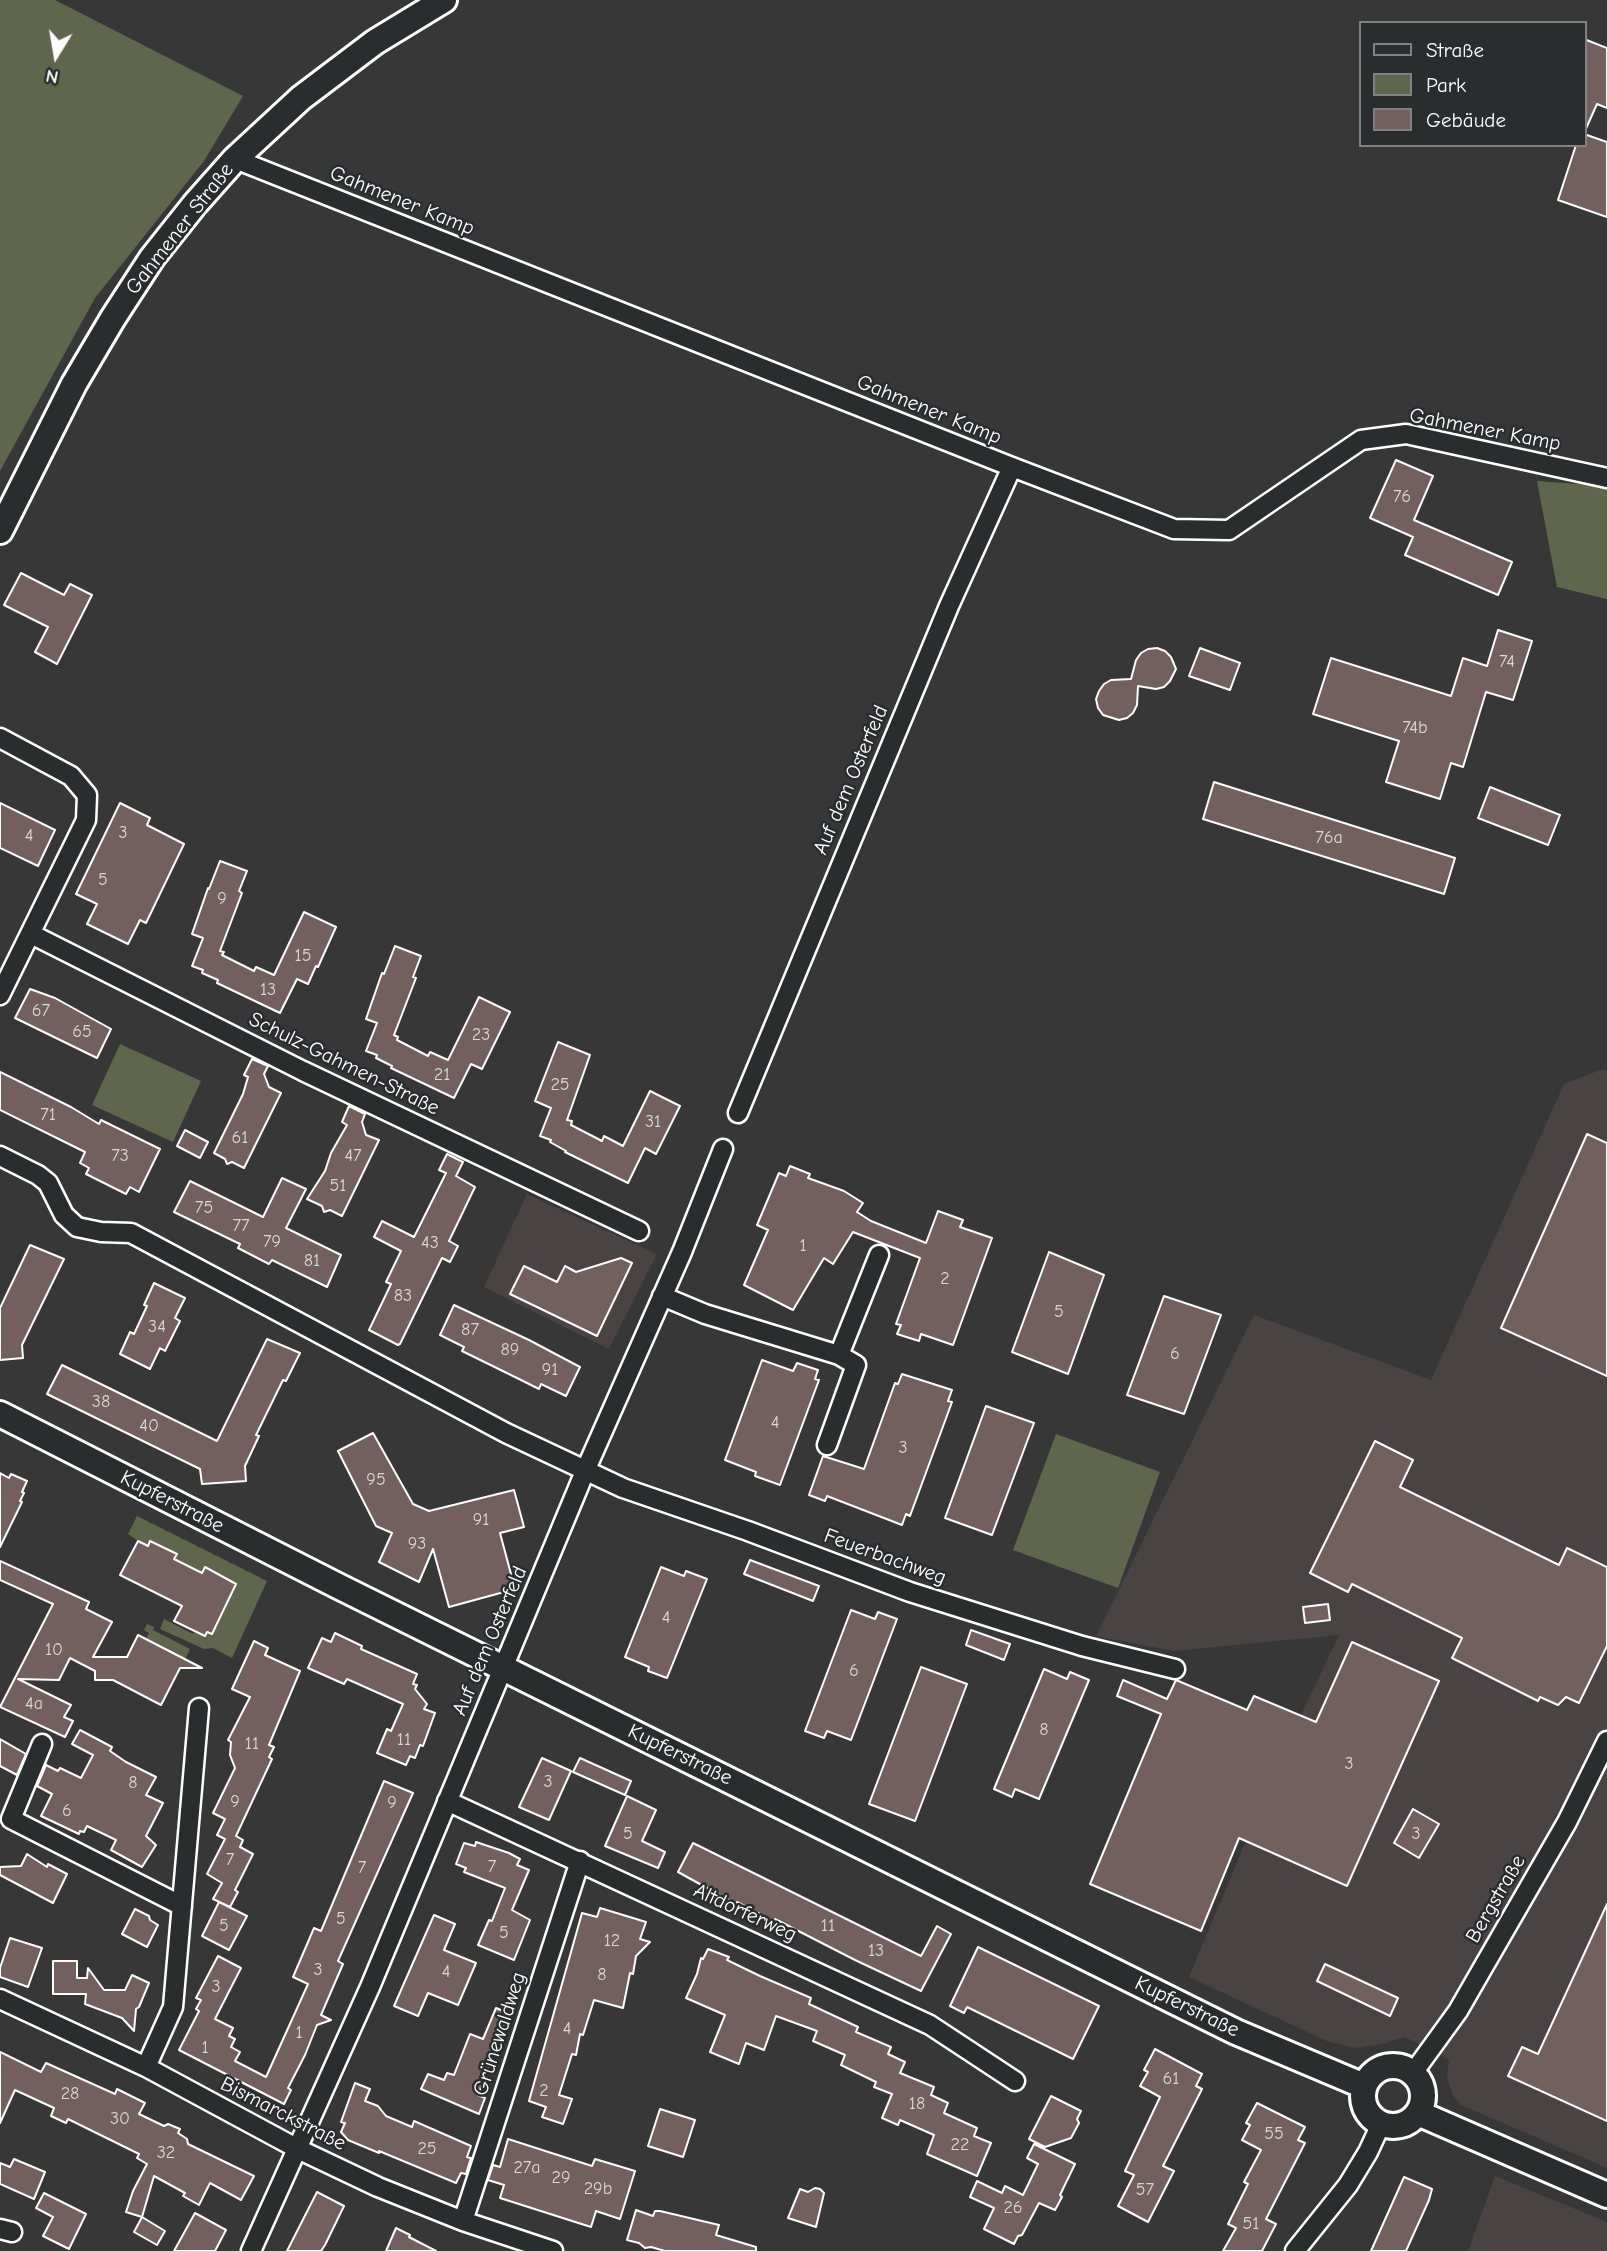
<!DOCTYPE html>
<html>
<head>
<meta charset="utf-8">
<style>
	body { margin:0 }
	#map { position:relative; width:1607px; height:2251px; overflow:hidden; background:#383738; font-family:"Comic Neue",sans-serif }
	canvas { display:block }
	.legend { position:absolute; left:1359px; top:21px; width:228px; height:126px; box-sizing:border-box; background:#2a2d2e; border:2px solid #7f8182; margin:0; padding:9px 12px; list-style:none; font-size:21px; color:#fff }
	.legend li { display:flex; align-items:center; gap:14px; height:35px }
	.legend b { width:35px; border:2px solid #7f8182 }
	.north { position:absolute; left:21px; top:21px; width:70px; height:70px; -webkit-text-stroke:5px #2a2d2e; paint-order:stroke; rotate:191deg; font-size:19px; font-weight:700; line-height:28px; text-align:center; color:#fff }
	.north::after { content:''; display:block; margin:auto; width:24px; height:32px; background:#fff; clip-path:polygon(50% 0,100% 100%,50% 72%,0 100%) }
</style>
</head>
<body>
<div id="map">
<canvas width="1607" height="2251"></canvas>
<ul class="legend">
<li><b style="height:9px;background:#2a2d2e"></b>Straße</li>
<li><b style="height:19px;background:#60664c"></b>Park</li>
<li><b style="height:19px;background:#725f5e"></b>Gebäude</li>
</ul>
<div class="north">N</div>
</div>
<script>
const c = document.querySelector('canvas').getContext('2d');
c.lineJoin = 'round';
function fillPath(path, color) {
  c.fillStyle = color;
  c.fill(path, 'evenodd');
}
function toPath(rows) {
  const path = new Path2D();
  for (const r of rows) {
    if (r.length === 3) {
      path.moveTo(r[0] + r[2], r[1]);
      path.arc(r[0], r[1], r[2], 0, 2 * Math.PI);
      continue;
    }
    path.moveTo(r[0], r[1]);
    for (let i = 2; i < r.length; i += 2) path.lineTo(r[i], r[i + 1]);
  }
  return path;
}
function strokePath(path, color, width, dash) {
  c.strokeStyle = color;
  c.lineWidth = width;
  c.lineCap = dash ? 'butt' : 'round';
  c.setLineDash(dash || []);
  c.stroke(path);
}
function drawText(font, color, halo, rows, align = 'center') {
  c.font = font + ' "Comic Neue",sans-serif';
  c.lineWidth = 5;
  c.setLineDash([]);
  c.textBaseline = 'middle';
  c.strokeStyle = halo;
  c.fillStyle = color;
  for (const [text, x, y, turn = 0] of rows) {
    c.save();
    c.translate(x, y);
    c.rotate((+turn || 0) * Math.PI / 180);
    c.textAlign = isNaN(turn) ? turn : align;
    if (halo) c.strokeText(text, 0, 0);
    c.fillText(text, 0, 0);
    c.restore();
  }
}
const built = toPath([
	[1603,1069,1607,1071,1607,2168,1461,2105,1453,2095,1447,2077,1449,2060,1405,2037,1386,2043,1357,2048,1329,2042,1189,1977,1282,1755,1339,1635,1174,1651,1096,1636,1254,1315,1431,1380,1564,1084],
	[527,1194,657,1254,609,1349,484,1287],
	[1495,2176,1607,2222,1607,2251,1468,2251]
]);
const green = toPath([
	[0,0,55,0,243,96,204,161,95,298,0,471],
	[1537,481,1607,486,1607,599,1557,587],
	[120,1044,201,1081,173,1142,92,1105],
	[1056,1434,1160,1472,1118,1588,1013,1550],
	[137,1516,267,1581,232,1658,213,1648,204,1649,160,1629,164,1619,193,1634,195,1631,212,1634,217,1624,212,1621,216,1614,222,1616,236,1584,205,1567,202,1573,174,1559,176,1553,151,1541,148,1546,138,1541,128,1534],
	[147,1624,154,1627,153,1630,190,1649,185,1659,146,1639,149,1633,144,1630]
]);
const building = toPath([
	[1584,39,1607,48,1607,108,1597,104,1584,133,1584,39],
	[1584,134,1607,142,1607,217,1558,200,1576,145,1584,145,1584,134],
	[1396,460,1433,476,1414,520,1512,562,1498,595,1405,555,1413,537,1370,518,1396,460],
	[21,573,64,595,70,584,92,595,57,664,35,652,48,627,4,605,21,573],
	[1498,630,1532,641,1513,700,1486,692,1463,767,1451,763,1440,799,1386,782,1399,741,1313,714,1331,658,1451,696,1463,658,1487,666,1498,630],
	[1157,648,1165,651,1171,657,1176,669,1170,681,1164,687,1156,689,1138,686,1137,705,1133,713,1127,718,1119,720,1103,715,1098,708,1096,699,1099,691,1104,684,1111,680,1131,679,1136,660,1141,653,1148,649,1157,648],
	[1200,648,1240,663,1230,690,1189,676,1200,648],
	[1214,782,1455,858,1444,894,1203,819,1214,782],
	[1490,787,1560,815,1548,845,1478,818,1490,787],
	[0,803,55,830,38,866,0,848,0,803],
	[120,803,150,818,147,825,184,844,146,923,140,920,128,944,87,924,97,904,76,894,120,803],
	[220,861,247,871,239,891,242,893,220,951,224,952,222,955,254,971,256,967,274,975,304,912,336,927,318,967,316,966,308,984,297,979,280,1013,217,983,218,980,202,973,203,970,192,966,203,938,192,934,208,888,209,889,220,861],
	[395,946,421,956,413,977,416,978,394,1035,398,1037,397,1040,428,1056,430,1052,448,1060,479,997,510,1012,482,1069,471,1064,454,1098,391,1068,392,1066,376,1058,377,1055,366,1051,377,1023,366,1019,382,973,384,974,395,946],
	[30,989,55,998,111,1029,97,1058,15,1018,30,989],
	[558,1042,590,1055,567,1120,572,1121,571,1125,602,1141,604,1136,623,1146,650,1091,680,1106,656,1154,645,1148,628,1183,565,1152,566,1151,550,1142,551,1140,540,1136,551,1108,535,1101,558,1042],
	[252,1059,268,1066,264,1074,269,1087,281,1093,244,1168,232,1162,227,1164,225,1159,214,1153,243,1094,248,1077,244,1075,252,1059],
	[0,1072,71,1107,99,1124,101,1120,160,1149,139,1192,130,1187,126,1194,86,1174,89,1168,80,1163,85,1152,0,1110,0,1072],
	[349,1106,365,1114,362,1122,366,1135,379,1140,342,1216,330,1210,324,1212,322,1206,307,1199,325,1171,331,1153,347,1125,342,1122,349,1106],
	[185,1130,208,1142,200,1158,177,1146,185,1130],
	[1587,1134,1607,1143,1607,1376,1501,1328,1587,1134],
	[447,1154,463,1162,456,1176,475,1187,449,1241,458,1246,450,1262,442,1258,400,1344,398,1345,369,1330,391,1284,386,1282,401,1251,374,1237,382,1221,414,1237,446,1173,439,1170,447,1154],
	[790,1166,810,1174,808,1178,844,1191,863,1203,857,1212,871,1221,926,1243,938,1211,963,1220,960,1227,992,1238,953,1345,921,1334,919,1341,897,1334,901,1325,896,1324,920,1258,853,1232,833,1264,824,1258,793,1310,744,1285,768,1230,757,1225,779,1173,786,1176,790,1166],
	[282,1178,306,1189,286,1228,341,1255,327,1287,272,1260,269,1264,238,1248,240,1244,174,1212,190,1181,263,1217,282,1178],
	[30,1245,64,1259,22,1345,23,1358,0,1360,0,1308,30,1245],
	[1049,1252,1104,1275,1068,1374,1012,1352,1049,1252],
	[621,1258,632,1263,597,1336,510,1294,524,1266,557,1282,565,1266,576,1272,621,1258],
	[154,1283,185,1298,175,1318,180,1321,165,1351,160,1348,150,1369,120,1354,130,1332,134,1334,147,1306,144,1305,154,1283],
	[1164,1296,1221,1315,1184,1414,1127,1395,1164,1296],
	[454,1305,529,1340,580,1367,566,1396,541,1384,539,1389,517,1378,462,1351,464,1347,440,1335,454,1305],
	[267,1339,300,1353,286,1381,283,1380,256,1435,259,1436,245,1466,246,1481,202,1484,200,1469,47,1394,62,1365,217,1441,267,1339],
	[762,1360,793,1371,797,1363,818,1370,815,1379,819,1380,780,1485,755,1476,756,1472,725,1460,762,1360],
	[902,1374,952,1390,948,1401,952,1402,910,1516,906,1514,902,1525,827,1496,825,1501,809,1495,823,1456,864,1469,895,1383,898,1384,902,1374],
	[986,1406,1034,1423,992,1535,945,1518,986,1406],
	[373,1433,413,1504,429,1511,514,1490,524,1527,500,1533,515,1589,449,1607,433,1549,419,1582,379,1562,392,1533,376,1526,338,1451,373,1433],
	[1375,1441,1413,1460,1400,1487,1559,1565,1567,1548,1607,1567,1607,1646,1579,1703,1566,1697,1558,1705,1540,1697,1538,1701,1452,1658,1462,1638,1352,1584,1348,1592,1310,1573,1375,1441],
	[0,1473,9,1478,11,1474,27,1481,22,1492,24,1493,20,1501,22,1502,0,1547,0,1473],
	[138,1541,148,1546,150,1541,177,1554,174,1559,202,1573,205,1567,236,1584,212,1634,207,1632,205,1636,174,1621,182,1606,120,1575,138,1541],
	[750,1560,819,1586,813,1601,744,1574,750,1560],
	[0,1561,89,1602,86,1609,112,1622,93,1657,127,1657,138,1635,202,1668,180,1668,161,1705,113,1680,95,1680,95,1671,70,1658,59,1680,18,1679,71,1705,64,1717,73,1721,65,1737,0,1707,53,1604,0,1580,0,1561],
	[661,1567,684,1576,686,1571,707,1579,667,1678,648,1671,649,1667,625,1657,661,1567],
	[1328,1604,1330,1620,1305,1623,1303,1607,1328,1604],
	[851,1610,875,1619,878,1612,897,1619,851,1740,827,1731,824,1738,805,1731,851,1610],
	[971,1630,1010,1644,1004,1660,966,1645,971,1630],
	[335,1633,362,1646,361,1649,417,1674,413,1684,417,1685,415,1689,427,1704,424,1709,435,1713,423,1746,420,1745,415,1758,410,1756,406,1765,377,1753,387,1729,391,1731,403,1704,347,1679,344,1684,308,1668,322,1638,331,1642,335,1633],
	[254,1641,268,1648,265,1655,300,1671,269,1745,274,1747,269,1757,272,1759,236,1836,243,1840,240,1847,253,1854,235,1890,238,1892,230,1907,213,1899,222,1883,207,1874,225,1839,217,1835,225,1819,213,1813,235,1768,230,1755,231,1742,228,1740,250,1697,232,1689,254,1641],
	[1352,1642,1439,1681,1347,1886,1239,1838,1201,1931,1090,1884,1161,1714,1117,1696,1123,1680,1167,1699,1176,1680,1247,1710,1254,1696,1316,1722,1352,1642],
	[921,1667,967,1684,915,1821,869,1804,921,1667],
	[1044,1669,1067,1679,1070,1672,1089,1680,1039,1799,1015,1789,1012,1797,994,1789,1044,1669],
	[80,1730,112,1747,110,1751,126,1762,156,1777,146,1795,163,1803,146,1836,156,1845,142,1867,111,1850,116,1840,87,1826,84,1832,80,1831,79,1834,41,1816,52,1794,37,1786,46,1765,58,1771,60,1768,81,1778,93,1755,72,1744,80,1730],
	[0,1739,26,1754,17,1775,0,1766,0,1739],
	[542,1758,571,1771,549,1820,519,1807,542,1758],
	[580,1758,631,1781,625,1795,573,1772,580,1758],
	[384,1781,413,1793,338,1961,343,1964,321,2015,331,2020,317,2025,305,2055,288,2088,291,2090,284,2104,179,2050,199,2011,196,2009,201,2000,196,1998,218,1956,241,1968,215,2019,233,2028,229,2036,235,2039,231,2047,240,2052,235,2061,266,2077,308,1984,293,1977,314,1928,321,1931,384,1781],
	[627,1796,656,1810,642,1841,665,1852,658,1868,605,1846,627,1796],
	[1413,1809,1439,1824,1419,1858,1394,1843,1413,1809],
	[476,1842,509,1853,520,1859,517,1865,529,1870,512,1910,530,1920,514,1960,478,1945,489,1920,492,1921,505,1888,464,1872,466,1868,456,1864,464,1843,475,1846,476,1842],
	[693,1843,921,1956,937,1926,951,1934,921,1991,855,1960,775,1919,773,1921,737,1902,736,1904,678,1872,693,1843],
	[27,1854,47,1867,48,1864,67,1874,53,1903,0,1875,0,1867,21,1866,27,1854],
	[219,1902,247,1916,229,1950,202,1936,219,1902],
	[1607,1904,1607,2121,1508,2076,1522,2047,1538,2054,1607,1904],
	[600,1908,646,1922,640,1939,650,1942,636,1956,633,1974,630,1973,623,2008,594,2000,583,2035,580,2034,576,2055,572,2054,559,2095,572,2099,563,2124,542,2117,546,2107,529,2101,582,1913,597,1917,600,1908],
	[135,1909,149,1916,150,1920,158,1925,147,1947,122,1934,135,1909],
	[434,1915,455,1924,444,1950,476,1963,458,2005,428,1993,418,2016,394,2006,434,1915],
	[10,1938,42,1948,28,1987,0,1977,0,1968,10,1938],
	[978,1947,1099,2006,1073,2059,967,2007,964,2013,950,2006,978,1947],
	[708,1949,729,1957,727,1960,760,1976,811,1998,809,2004,858,2027,856,2032,891,2047,888,2054,905,2062,900,2073,934,2087,931,2095,948,2103,944,2113,977,2128,974,2136,991,2143,977,2176,927,2154,934,2135,900,2120,898,2125,882,2118,892,2094,874,2087,876,2082,841,2065,845,2055,813,2041,817,2031,776,2016,764,2050,746,2043,739,2064,710,2052,725,2015,686,1998,697,1974,701,1958,703,1959,708,1949],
	[53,1961,77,1961,77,1978,87,1978,88,1968,104,1990,125,1990,132,1975,149,1983,139,2007,136,2009,134,2031,122,2018,85,2004,86,1994,53,1994,53,1961],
	[1325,1964,1398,1998,1390,2016,1317,1981,1325,1964],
	[496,2008,508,2013,478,2095,485,2098,479,2114,421,2089,428,2074,444,2080,447,2073,454,2075,470,2034,483,2039,496,2008],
	[1155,2049,1202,2074,1196,2086,1202,2089,1163,2166,1174,2171,1148,2222,1118,2206,1134,2175,1125,2171,1160,2097,1140,2086,1148,2072,1144,2070,1155,2049],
	[0,2052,41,2072,46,2063,115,2094,117,2089,145,2103,139,2114,164,2126,168,2124,180,2129,178,2133,187,2139,188,2144,254,2176,241,2200,210,2183,199,2205,183,2196,185,2193,154,2176,142,2217,126,2212,133,2191,147,2164,137,2158,139,2154,68,2119,66,2123,51,2116,54,2108,15,2090,0,2123,0,2052],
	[355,2083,370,2089,365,2101,378,2106,386,2116,412,2127,414,2121,471,2146,467,2157,471,2158,466,2174,461,2173,456,2183,379,2151,379,2153,348,2140,341,2132,345,2123,341,2122,355,2083],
	[1051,2096,1081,2111,1077,2119,1079,2123,1071,2138,1045,2147,1029,2139,1051,2096],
	[1257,2103,1305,2127,1298,2140,1305,2143,1266,2219,1276,2224,1262,2251,1223,2251,1236,2228,1228,2224,1248,2184,1244,2182,1261,2150,1242,2140,1250,2125,1246,2123,1257,2103],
	[660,2109,695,2120,683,2157,648,2146,660,2109],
	[508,2139,592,2166,595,2159,635,2171,620,2219,596,2211,591,2227,500,2198,504,2185,488,2180,493,2165,500,2167,508,2139],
	[1034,2144,1075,2164,1060,2195,1062,2197,1055,2210,1039,2203,1022,2235,1018,2236,1014,2244,984,2229,994,2208,970,2197,977,2181,1002,2193,1005,2186,1023,2195,1038,2164,1027,2158,1034,2144],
	[14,2159,45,2172,34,2199,0,2184,0,2163,10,2167,14,2159],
	[1404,2177,1432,2189,1429,2200,1406,2251,1371,2251,1404,2177],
	[815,2188,820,2189,824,2193,816,2227,788,2218,800,2189,808,2192,815,2188],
	[317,2192,344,2206,325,2245,321,2251,287,2251,317,2192],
	[44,2193,86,2214,69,2249,43,2236,53,2217,36,2208,44,2193],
	[636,2210,653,2216,655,2211,660,2211,719,2225,716,2235,756,2247,756,2251,665,2251,651,2247,645,2248,639,2243,627,2240,636,2210],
	[195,2213,226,2230,215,2251,174,2251,195,2213],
	[142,2217,165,2231,157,2245,134,2232,142,2217],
	[396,2228,410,2235,409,2237,436,2251,386,2251,396,2228]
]);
const street = toPath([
	[235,159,1012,467,1174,529,1229,530,1361,440,1406,434,1607,478],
	[0,738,71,776,87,795,86,820,0,995],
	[31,934,303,1071,639,1231],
	[738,1113,949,606,1012,467],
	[0,1156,38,1175,48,1183,64,1215,77,1227,101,1232,131,1233,506,1433,623,1488,748,1531,910,1592,1082,1646,1175,1669],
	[662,1296,705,1314,839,1355,856,1365,827,1445],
	[839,1355,879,1255],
	[42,1744,11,1819,182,1906],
	[447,1801,930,2025,1015,2081],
	[0,1999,146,2067,298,2149,378,2187,463,2221,553,2251],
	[146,2067,173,2007,199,1708],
	[1413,2073,1458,2011,1481,1971,1567,1822,1607,1741],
	[463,2221,580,1861],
	[0,2229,12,2232],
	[251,2251,370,1987,586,1469,682,1252,723,1149],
	[1295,2251,1348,2185,1368,2152,1381,2124]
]);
const secondary = toPath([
	[0,531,74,384,113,318,152,258,195,204,235,159,301,98,375,42,444,0],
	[0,1414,340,1587,1236,2032,1364,2086],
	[1393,2096,30],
	[1418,2113,1607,2195]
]);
const numberNames = [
	["76",1402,497],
	["74",1507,662],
	["74b",1415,728],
	["3",123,833],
	["4",29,836],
	["76a",1329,838],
	["5",103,880],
	["9",222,899],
	["15",303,956],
	["13",268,990],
	["67",41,1011],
	["65",82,1032],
	["23",481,1035],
	["21",442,1075],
	["25",560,1085],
	["71",48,1115],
	["31",653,1122],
	["61",240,1138],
	["73",120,1156],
	["47",353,1156],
	["51",338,1186],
	["75",204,1208],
	["77",241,1226],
	["79",272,1242],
	["43",430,1243],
	["1",803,1246],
	["81",312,1261],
	["2",945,1279],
	["83",403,1296],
	["5",1059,1312],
	["34",157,1327],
	["87",470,1330],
	["89",510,1350],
	["6",1175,1354],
	["91",550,1370],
	["38",101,1402],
	["4",775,1423],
	["40",149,1426],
	["3",903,1448],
	["95",376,1480],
	["91",481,1520],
	["93",417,1544],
	["4",666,1618],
	["10",54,1650],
	["6",854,1671],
	["4a",34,1704],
	["8",1044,1730],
	["11",404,1740],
	["11",252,1744],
	["3",1349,1764],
	["3",548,1782],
	["8",133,1783],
	["9",235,1802],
	["9",392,1803],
	["6",67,1811],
	["5",628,1834],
	["3",1416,1834],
	["7",230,1860],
	["7",492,1867],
	["7",362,1868],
	["5",341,1919],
	["5",224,1926],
	["11",828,1926],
	["5",504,1933],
	["12",612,1941],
	["13",876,1951],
	["3",318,1970],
	["4",446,1972],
	["8",602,1975],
	["3",216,1987],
	["4",567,2029],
	["1",299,2033],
	["1",205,2048],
	["61",1171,2079],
	["2",544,2091],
	["28",70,2094],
	["18",917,2104],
	["30",120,2119],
	["55",1274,2134],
	["22",960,2145],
	["25",427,2149],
	["32",166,2153],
	["27a",527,2168],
	["29",561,2178],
	["29b",598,2189],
	["57",1145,2190],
	["26",1013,2208],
	["51",1251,2224]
];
const streetNames = [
	["Gahmener Kamp",402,201,22],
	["Gahmener Straße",180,229,-52],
	["Gahmener Kamp",929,410,22],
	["Gahmener Kamp",1485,430,11],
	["Auf dem Osterfeld",851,780,-67],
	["Schulz-Gahmen-Straße",344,1064,26],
	["Kupferstraße",172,1502,27],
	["Feuerbachweg",885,1557,20],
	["Auf dem Osterfeld",490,1641,-67],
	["Kupferstraße",680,1755,26],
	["Bergstraße",1496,1899,-60],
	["Altdorferweg",745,1913,25],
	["Kupferstraße",1187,2007,26],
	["Grünewaldweg",500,2034,-72],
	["Bismarckstraße",283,2114,27]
];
fillPath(built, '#494343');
fillPath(green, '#60664c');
fillPath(building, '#725f5e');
strokePath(building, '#fff', 2);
strokePath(street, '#fff', 23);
strokePath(secondary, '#fff', 30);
strokePath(street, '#2a2d2e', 18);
strokePath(secondary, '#2a2d2e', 24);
drawText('18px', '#dcd7d7', null, numberNames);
drawText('21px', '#fff', '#2a2d2e', streetNames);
</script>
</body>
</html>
